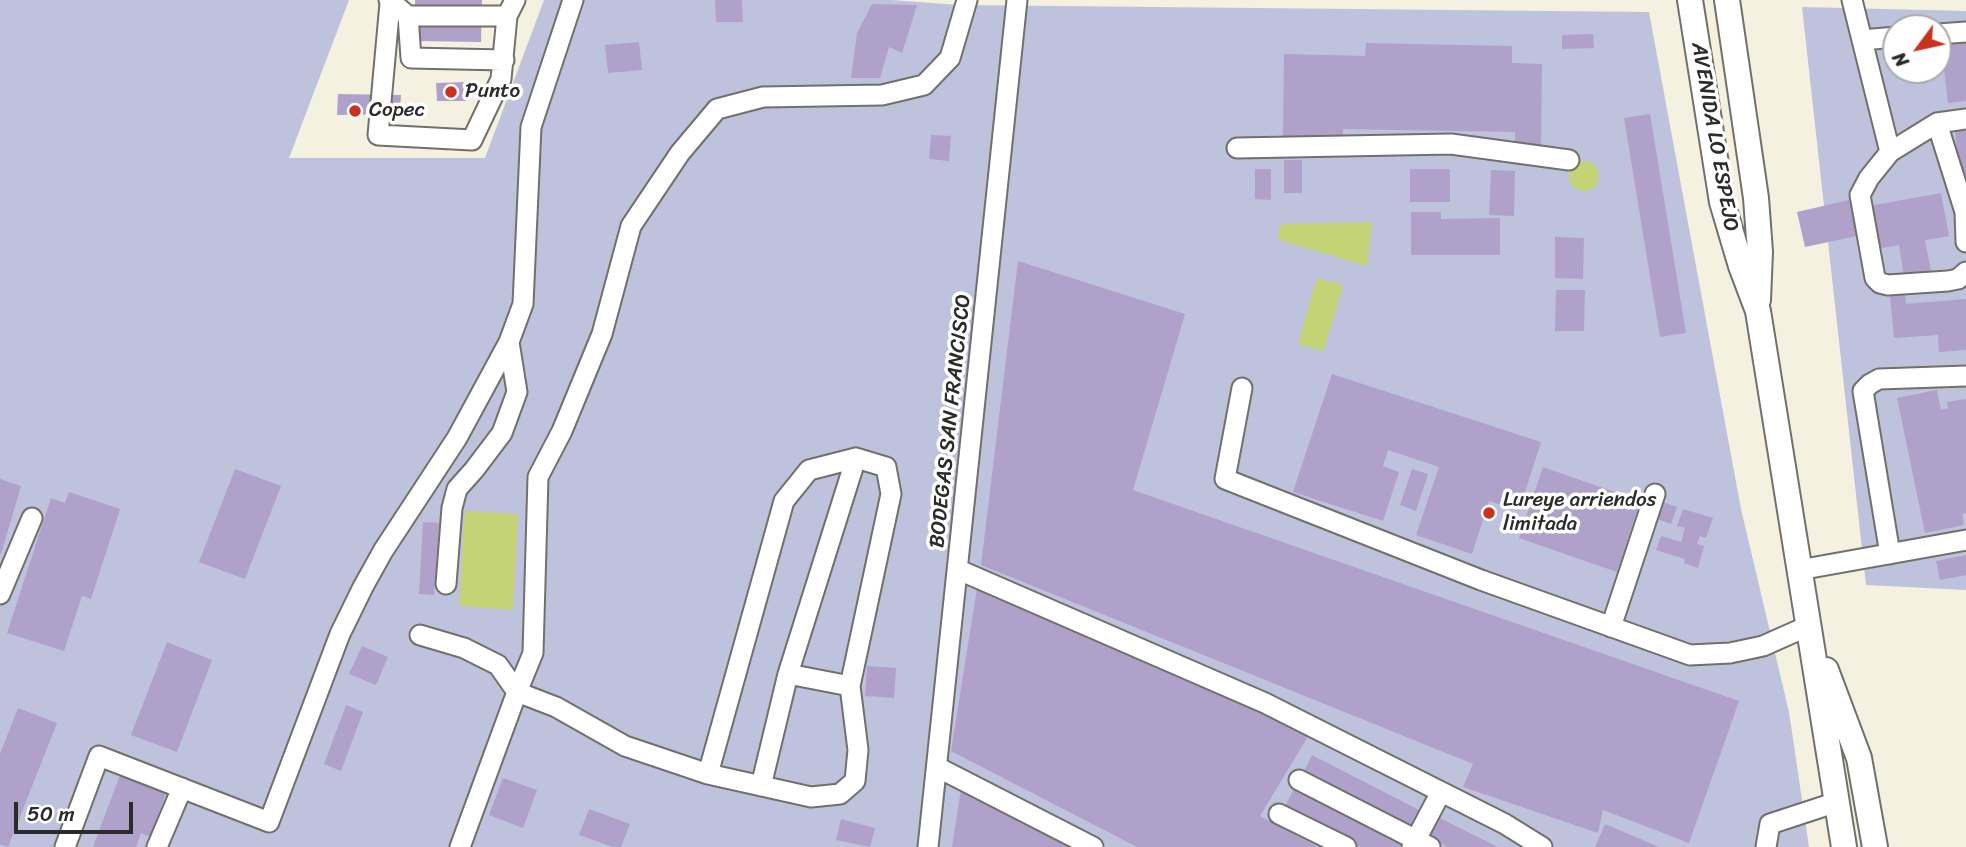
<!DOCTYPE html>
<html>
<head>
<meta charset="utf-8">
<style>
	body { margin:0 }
	#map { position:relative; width:1966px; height:847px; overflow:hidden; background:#f4f1e1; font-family:Sriracha,sans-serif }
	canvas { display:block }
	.north { position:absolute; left:1882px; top:14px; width:70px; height:70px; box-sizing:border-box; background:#fff; border:2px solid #aaa; border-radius:50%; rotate:237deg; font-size:19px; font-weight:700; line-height:28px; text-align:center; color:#2b2b2b }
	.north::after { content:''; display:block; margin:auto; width:24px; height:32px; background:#c8321e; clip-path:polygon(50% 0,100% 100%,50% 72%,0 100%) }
	.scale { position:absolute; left:14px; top:802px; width:119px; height:32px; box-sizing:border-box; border:4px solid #2b2b2b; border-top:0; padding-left:9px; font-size:21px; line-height:24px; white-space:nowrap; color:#2b2b2b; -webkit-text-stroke:5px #fff; paint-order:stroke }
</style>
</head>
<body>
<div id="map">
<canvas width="1966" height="847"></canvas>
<div class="north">N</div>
<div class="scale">50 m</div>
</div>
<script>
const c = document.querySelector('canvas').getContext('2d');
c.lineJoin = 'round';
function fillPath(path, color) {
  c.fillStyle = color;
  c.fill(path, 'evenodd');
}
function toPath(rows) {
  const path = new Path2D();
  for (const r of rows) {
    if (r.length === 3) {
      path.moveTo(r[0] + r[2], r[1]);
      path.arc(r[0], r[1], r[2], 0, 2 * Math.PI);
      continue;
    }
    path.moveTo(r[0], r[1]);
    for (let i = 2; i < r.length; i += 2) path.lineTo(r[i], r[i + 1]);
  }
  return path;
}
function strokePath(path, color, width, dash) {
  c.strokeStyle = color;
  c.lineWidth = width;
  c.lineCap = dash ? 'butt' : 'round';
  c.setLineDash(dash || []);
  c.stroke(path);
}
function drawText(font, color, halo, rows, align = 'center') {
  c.font = font + ' Sriracha,sans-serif';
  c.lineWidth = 7;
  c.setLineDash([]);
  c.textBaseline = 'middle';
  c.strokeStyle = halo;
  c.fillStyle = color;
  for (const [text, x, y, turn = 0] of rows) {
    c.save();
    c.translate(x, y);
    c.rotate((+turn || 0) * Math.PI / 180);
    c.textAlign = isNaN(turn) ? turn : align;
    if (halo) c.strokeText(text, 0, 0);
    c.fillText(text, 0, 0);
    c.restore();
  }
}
const industrial = toPath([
	[0,0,349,0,289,158,485,158,544,0,892,0,959,5,1649,12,1741,509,1789,712,1809,847,0,847],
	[1802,7,1966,11,1966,590,1866,585],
	[1896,28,1938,28,1938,70,1896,70]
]);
const green = toPath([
	[1584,176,15],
	[1372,222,1367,266,1279,240,1279,228,1284,224],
	[1317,278,1343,285,1324,351,1298,344],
	[465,511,518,514,513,610,459,606]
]);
const building = toPath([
	[415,0,482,0,481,42,415,41],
	[715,0,742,0,743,22,716,22],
	[872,4,917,5,902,53,889,47,880,78,851,78,857,33],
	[1593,34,1594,48,1562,49,1562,35],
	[1966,41,1966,101,1948,103,1941,44],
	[639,42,642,70,608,73,605,45],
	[1366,43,1512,46,1512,63,1542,64,1541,148,1515,147,1515,132,1343,129,1343,142,1283,140,1284,54,1365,56],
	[466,82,466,101,437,101,436,83],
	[338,94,401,95,400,114,337,115],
	[1650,114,1686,333,1660,337,1624,118],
	[1966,128,1966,178,1959,179,1955,129],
	[931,135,951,136,949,161,929,159],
	[1284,160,1302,160,1302,193,1284,193],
	[1255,169,1271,169,1271,200,1255,199],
	[1410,169,1450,169,1450,202,1410,202],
	[1491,170,1515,171,1514,216,1489,215],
	[1941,193,1949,236,1925,240,1931,271,1904,276,1899,245,1877,249,1869,206],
	[1849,200,1857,236,1805,247,1797,212],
	[1411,212,1441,212,1441,219,1500,218,1500,255,1411,255],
	[1555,237,1584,238,1583,279,1555,278],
	[1018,261,1185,314,1133,490,1739,701,1689,843,1603,810,1598,833,1463,787,1473,764,981,565],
	[1556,290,1585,290,1584,331,1555,331],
	[1905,295,1906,304,1966,299,1966,350,1939,352,1938,335,1894,338,1890,296],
	[1332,374,1541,442,1519,511,1489,501,1472,554,1416,535,1439,467,1388,450,1383,466,1399,472,1383,521,1293,492],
	[1937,390,1941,410,1948,408,1947,402,1966,399,1966,513,1962,514,1964,525,1925,533,1897,398],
	[1543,467,1640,501,1617,572,1519,538],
	[235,469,281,486,245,579,199,562],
	[1412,469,1428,474,1416,511,1400,505],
	[0,479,21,486,1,554,0,554],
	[69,492,120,509,91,599,82,596,64,651,7,633,51,498,65,503],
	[1663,502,1677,507,1671,524,1657,519],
	[1683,509,1713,518,1706,538,1700,536,1697,544,1704,546,1698,568,1684,563,1685,559,1656,550,1661,536,1681,542,1685,528,1677,526],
	[423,522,439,523,434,595,419,594],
	[1966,555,1966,575,1940,580,1936,561],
	[977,588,1313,728,1260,816,1318,847,1137,847,951,751],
	[167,642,212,660,177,752,131,735],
	[362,646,388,657,376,685,349,674],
	[867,666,896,668,894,698,865,696],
	[346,705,363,712,341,771,324,764],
	[18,708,57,723,8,847,0,844,0,754],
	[1312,755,1421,811,1411,830,1302,775],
	[120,775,166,793,150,837,141,833,136,847,93,847],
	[503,778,537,790,523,828,489,815],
	[962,783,1088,847,952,847],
	[1294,789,1404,844,1402,847,1360,847,1284,808],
	[589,809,630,824,621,847,613,847,579,835],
	[1438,817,1498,847,1448,847,1428,837],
	[841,819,875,828,870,847,836,840],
	[1605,824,1659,847,1595,847]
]);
const minor = toPath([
	[389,0,408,16,507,16,515,0],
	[1852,0,1890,152],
	[390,3,378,135,472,140,501,79,507,16],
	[408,16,411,58,504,60],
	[1938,34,1966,32],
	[1862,40,1896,37],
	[1966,119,1937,123,1890,152,1869,178,1860,195,1875,278,1880,283,1888,285,1948,281,1958,279,1966,272],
	[1937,123,1965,212,1966,242],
	[1237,148,1451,144,1569,160],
	[1242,388,1225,479,1481,580,1690,655,1730,653,1763,646,1808,626],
	[1890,554,1863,391,1870,384,1879,379,1966,376],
	[959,570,1265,703,1505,824,1542,847],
	[1799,570,1966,540],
	[446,584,452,508,457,489,474,470,502,433,517,392,509,342],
	[0,594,32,518],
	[1611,627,1655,494],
	[420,635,464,648,498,665,517,692,460,847],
	[788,674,850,686],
	[937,767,1093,847],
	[708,774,784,501,809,470,856,458,886,467,891,494,850,686,858,750,855,781,840,794,811,797,708,774,625,746,556,707,517,692,533,653,538,477,562,431,602,334,631,226,680,153,717,109,763,97,882,95,924,85,950,58,967,0],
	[1299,780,1430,847],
	[761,786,788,674,856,458],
	[1279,814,1346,847],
	[65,847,99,756,269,822,340,634,363,587,383,551,457,438,509,342,523,304,531,127,573,0],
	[157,847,182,788],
	[928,847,1017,0],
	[1412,847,1441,792],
	[1766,847,1770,824,1837,802]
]);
const major = toPath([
	[1690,0,1722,202,1741,266,1758,311,1844,847],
	[1727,0,1756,198,1760,252,1758,300],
	[1826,670,1859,758,1875,847]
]);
const markers = [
	[451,92,7,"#c8321e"],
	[355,111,7,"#c8321e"],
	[1489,513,7,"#c8321e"]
];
const poiNames = [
	["Punto",465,92],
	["Copec",369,111],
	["Lureye arriendos",1503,501],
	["limitada",1503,525]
];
const streetNames = [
	["AVENIDA LO ESPEJO",1714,137,80],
	["BODEGAS SAN FRANCISCO",951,421,-84]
];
fillPath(industrial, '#bfc2dd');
fillPath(green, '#c4d375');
fillPath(building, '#afa1ca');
strokePath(minor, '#71706b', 23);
strokePath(major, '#71706b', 28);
strokePath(minor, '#fff', 19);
strokePath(major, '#fff', 24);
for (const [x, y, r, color] of markers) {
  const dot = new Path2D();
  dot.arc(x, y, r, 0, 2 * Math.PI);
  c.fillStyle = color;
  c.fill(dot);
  strokePath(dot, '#fff', 2.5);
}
drawText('21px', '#2b2b2b', '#fff', poiNames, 'left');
drawText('21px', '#2b2b2b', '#fff', streetNames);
</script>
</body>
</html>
